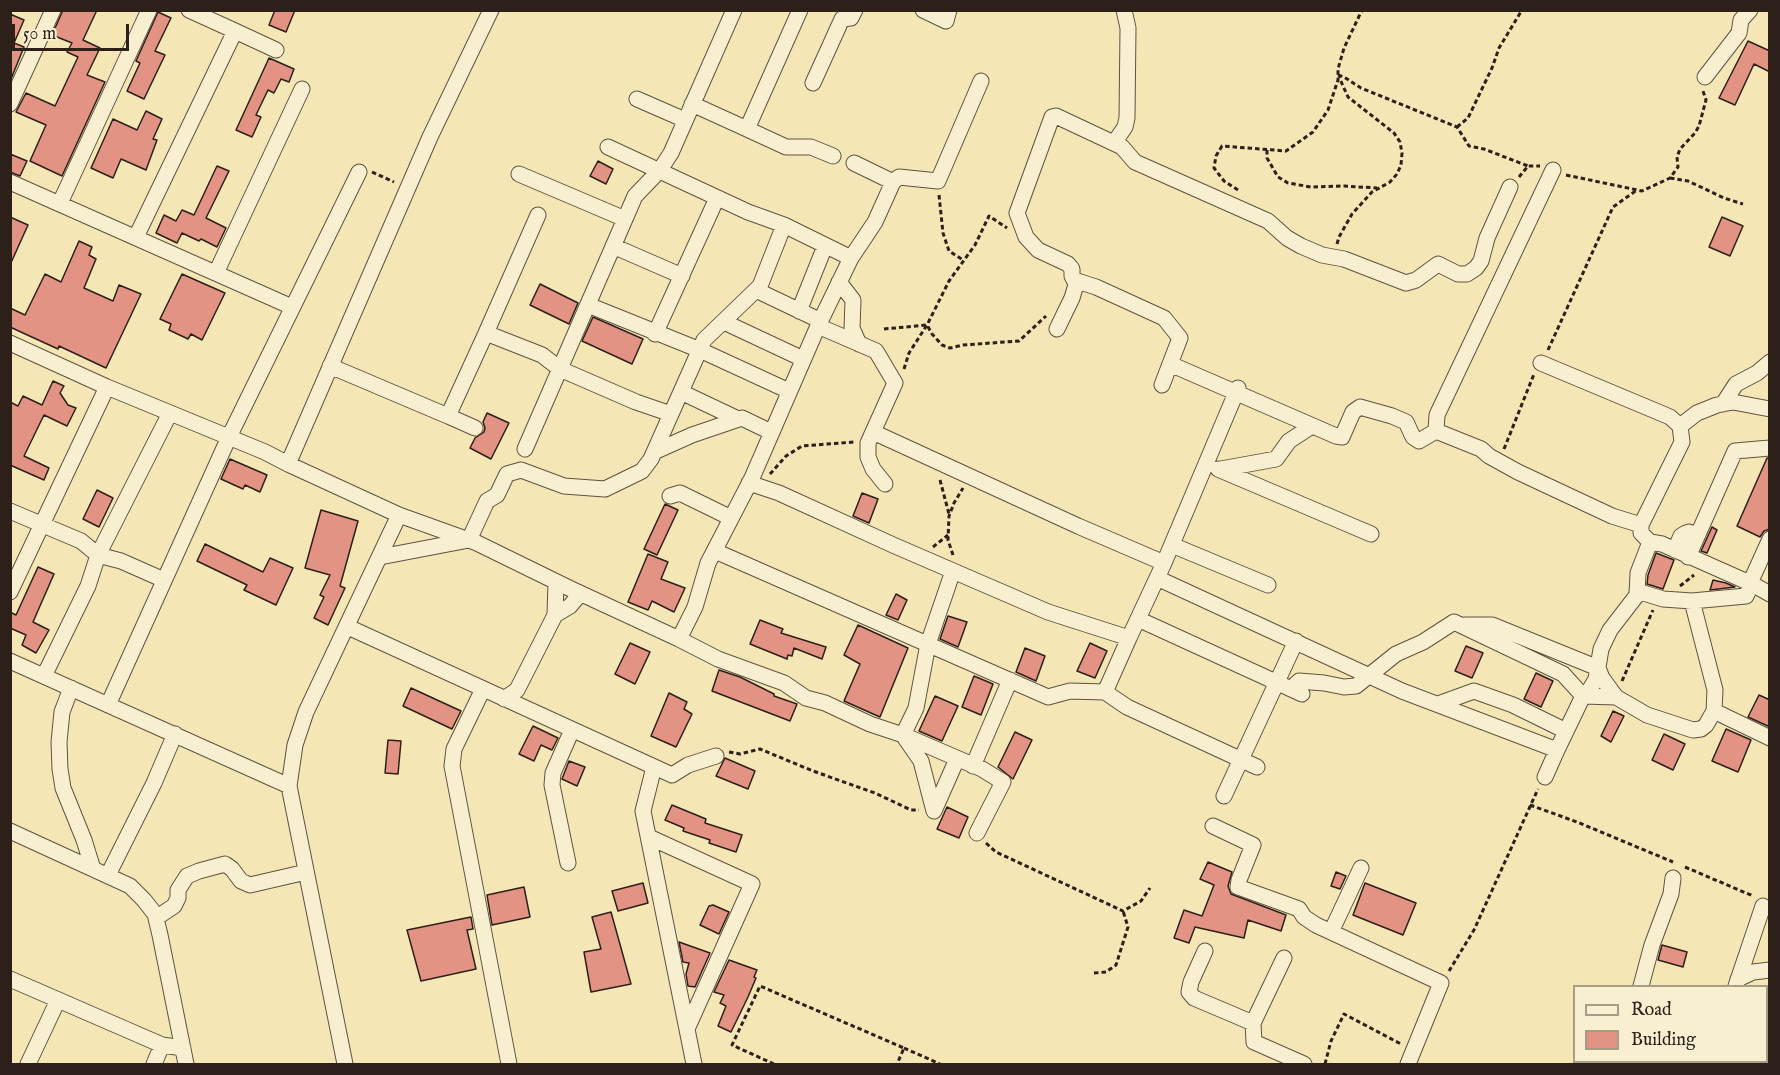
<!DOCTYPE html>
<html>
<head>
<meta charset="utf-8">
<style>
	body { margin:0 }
	#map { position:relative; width:1780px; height:1075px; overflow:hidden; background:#f5e6b6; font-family:"IM FELL English",serif }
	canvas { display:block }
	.frame { position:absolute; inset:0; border:12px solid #2d2018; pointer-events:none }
	.legend { position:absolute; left:1573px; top:985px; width:195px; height:78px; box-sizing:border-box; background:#f8efd0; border:2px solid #a79c86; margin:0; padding:8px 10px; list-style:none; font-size:18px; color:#2d2018 }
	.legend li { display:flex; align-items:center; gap:12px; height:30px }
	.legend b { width:30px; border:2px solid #a79c86 }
	.scale { position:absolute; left:12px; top:24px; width:117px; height:27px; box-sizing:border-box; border:3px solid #2d2018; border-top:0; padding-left:8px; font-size:18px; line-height:21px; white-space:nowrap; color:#2d2018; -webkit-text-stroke:4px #f8efd0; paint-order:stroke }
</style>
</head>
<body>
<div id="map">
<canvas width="1780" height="1075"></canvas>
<div class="frame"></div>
<ul class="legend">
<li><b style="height:8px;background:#f8efd0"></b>Road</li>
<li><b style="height:16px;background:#e29384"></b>Building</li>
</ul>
<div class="scale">50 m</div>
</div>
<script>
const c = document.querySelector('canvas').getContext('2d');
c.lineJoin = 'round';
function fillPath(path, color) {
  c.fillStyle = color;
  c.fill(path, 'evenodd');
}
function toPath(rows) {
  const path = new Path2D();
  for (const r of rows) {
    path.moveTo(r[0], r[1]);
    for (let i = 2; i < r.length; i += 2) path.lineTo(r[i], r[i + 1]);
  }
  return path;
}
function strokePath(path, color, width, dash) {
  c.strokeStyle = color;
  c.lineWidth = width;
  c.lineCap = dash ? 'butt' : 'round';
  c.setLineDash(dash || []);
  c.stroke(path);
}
const building = toPath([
	[63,10,97,10,83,40,100,48,87,75,105,82,62,176,30,161,46,125,16,112,26,93,55,106,63,89,78,57,67,52,72,43,52,35,63,10],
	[275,10,295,10,286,32,269,25,275,10],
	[158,12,171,18,155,51,165,55,144,99,127,91,140,63,136,61,158,12],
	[10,14,24,20,14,43,24,47,11,79,10,14],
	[1748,41,1770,51,1770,72,1754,64,1735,105,1719,98,1748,41],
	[269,58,294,69,289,82,281,79,274,93,268,90,256,115,261,117,252,137,236,130,269,58],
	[146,111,162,119,153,139,157,140,146,170,121,159,113,178,91,168,113,119,137,130,146,111],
	[10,154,27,161,20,176,10,172,10,154],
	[598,161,613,169,606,184,590,176,598,161],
	[217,166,229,171,206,218,226,228,217,247,201,239,199,241,182,233,177,243,156,233,164,215,176,221,182,210,194,215,217,166],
	[10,217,28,225,10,265,10,217],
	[1722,217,1743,226,1730,256,1709,247,1722,217],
	[79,241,92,247,89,255,96,259,84,288,113,301,119,285,141,294,106,368,59,346,58,349,10,327,10,308,25,315,45,274,61,282,79,241],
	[182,274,225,293,202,340,191,334,188,339,169,330,171,324,160,319,182,274],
	[540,284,578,303,569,324,530,305,540,284],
	[593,317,643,339,632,364,582,341,593,317],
	[53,381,64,386,60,393,68,405,76,408,67,426,44,415,24,456,49,468,44,480,10,465,10,402,18,406,23,396,42,405,53,381],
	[487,413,509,423,491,459,470,448,475,438,484,432,485,428,483,422,487,413],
	[1767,458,1770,458,1770,529,1764,531,1760,537,1737,526,1767,458],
	[230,459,267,475,260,492,245,485,243,489,221,479,230,459],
	[97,490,113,498,99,527,83,519,97,490],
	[862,493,878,499,869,523,853,516,862,493],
	[665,504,678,510,657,555,644,549,665,504],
	[321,510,358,521,340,586,345,588,328,625,314,618,324,597,320,595,330,575,305,568,321,510],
	[1712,527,1717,530,1707,553,1701,551,1712,527],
	[205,544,263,572,270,558,293,568,276,605,244,590,247,585,197,561,205,544],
	[1656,553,1674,560,1663,589,1647,584,1648,575,1656,553],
	[648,554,668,562,661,579,685,588,674,612,652,601,648,610,628,602,648,554],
	[38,567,54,574,33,622,49,630,36,653,22,645,26,635,10,628,10,612,16,615,38,567],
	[1713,580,1726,583,1735,587,1710,590,1713,580],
	[896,594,907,600,898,620,886,615,896,594],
	[948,616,967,622,958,647,940,639,948,616],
	[760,620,783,629,781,633,826,647,822,659,794,648,792,656,788,655,787,659,750,644,760,620],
	[858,625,908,648,880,717,844,701,860,664,844,655,858,625],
	[630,643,650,652,635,684,615,674,630,643],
	[1090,643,1107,651,1095,678,1077,671,1090,643],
	[1466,646,1483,653,1472,678,1455,671,1466,646],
	[1025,648,1045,656,1036,681,1016,672,1025,648],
	[719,670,740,677,774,694,774,696,797,704,790,721,712,691,719,670],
	[1536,673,1553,681,1541,707,1524,699,1536,673],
	[974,676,993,684,981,715,962,707,974,676],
	[411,688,461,711,452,729,403,706,411,688],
	[669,693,687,702,684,709,692,714,676,747,651,736,669,693],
	[1759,695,1770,700,1770,727,1748,717,1759,695],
	[935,696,958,706,942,741,919,731,935,696],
	[1613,711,1624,716,1611,742,1601,736,1613,711],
	[533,726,558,738,552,750,541,745,534,761,519,754,533,726],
	[1726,729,1751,740,1738,772,1712,761,1726,729],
	[1015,732,1032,740,1013,779,998,767,1015,732],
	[1664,734,1685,744,1673,770,1652,760,1664,734],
	[388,740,401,741,398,774,385,773,388,740],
	[725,758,755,771,748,789,716,776,725,758],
	[569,761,585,767,577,786,562,779,569,761],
	[672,805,706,819,705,823,742,835,736,852,709,843,710,840,683,831,684,828,665,820,672,805],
	[947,807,968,817,959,838,937,829,947,807],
	[1208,862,1232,872,1228,886,1231,894,1286,915,1281,931,1248,920,1244,938,1195,927,1189,943,1174,938,1184,910,1202,916,1214,885,1200,879,1208,862],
	[1336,872,1346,876,1340,889,1331,886,1336,872],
	[643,883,648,903,618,911,612,891,643,883],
	[1365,883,1416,903,1403,935,1353,915,1365,883],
	[524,887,530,917,492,925,487,895,524,887],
	[713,905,729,912,719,934,700,925,709,906,713,905],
	[611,912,631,984,591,992,584,952,601,949,592,917,611,912],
	[471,917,473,929,467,930,476,969,421,981,407,930,471,917],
	[679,942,710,953,695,987,688,986,686,974,689,963,683,962,679,942],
	[1662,945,1687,952,1683,967,1658,960,1662,945],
	[729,960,757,970,754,977,756,978,748,997,731,1032,718,1026,726,1006,720,1003,724,995,714,992,729,960]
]);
const path = toPath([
	[1338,75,1344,77,1361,88,1457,127,1469,146,1484,149,1528,166],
	[1457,127,1468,118,1492,68,1499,48,1522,10],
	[1267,150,1267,158,1278,177,1288,183,1311,187,1344,186,1377,188],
	[372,172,394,182],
	[1566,175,1642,191,1670,178,1678,167,1677,157,1680,149,1695,133,1699,126,1706,100,1703,91],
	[1519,177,1528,166,1540,166],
	[1670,178,1688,181,1724,198,1743,204],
	[1238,190,1224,181,1214,168,1216,156,1222,146,1286,151,1313,132,1328,110,1338,80,1338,69,1344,48,1362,10],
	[939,195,943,233,949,251,963,260],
	[1337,244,1339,237,1352,214,1372,192,1390,182,1397,174,1401,165,1402,153,1400,142,1394,133,1348,97,1339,77],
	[884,329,927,325,932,334,942,345,950,348,963,345,1019,341,1046,316],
	[1548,350,1613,207,1637,190],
	[904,369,909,353,927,325,949,281,975,245,989,216,1007,228],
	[1504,449,1534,374],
	[770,474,786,456,802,446,854,442],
	[940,480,949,514],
	[933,547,948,535],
	[953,555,948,540,949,516,954,503,963,488],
	[1680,586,1694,575],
	[1622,681,1653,610],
	[729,752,740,754,760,749,813,771,875,793,911,810,919,810],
	[1530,805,1577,822,1673,862],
	[986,843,996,852,1123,911,1141,901,1150,888],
	[1685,867,1753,896],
	[1449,971,1474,930,1538,789],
	[1094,973,1106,972,1116,965,1128,927,1123,911],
	[904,1048,940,1064],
	[774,1064,732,1045,760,986,904,1048,897,1064],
	[1325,1064,1331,1041,1344,1014,1401,1044]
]);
const minor = toPath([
	[189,10,235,31],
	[800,10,747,129,786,147,811,147,833,156],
	[923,10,946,21,949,10],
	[1705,77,1739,33,1741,20,1750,10],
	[813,83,842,19,851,18,855,10],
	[637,99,685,120],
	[10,104,53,10],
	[692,104,747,129],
	[1114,143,1125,127,1127,118,1128,28,1124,10],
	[608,147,748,212,784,225,851,258,875,222,893,182,854,163],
	[519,174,625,219],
	[10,182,292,307],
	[893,182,899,177,938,181,981,81],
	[1510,187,1487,238,1481,261,1476,268,1467,274,1458,274,1438,264,1416,280,1406,283,1344,259,1322,255,1301,246,1287,238,1268,221,1135,162,1122,147,1056,116,1052,117,1017,213,1026,237,1038,250,1068,264,1072,269,1072,276,1074,280,1096,287,1164,318,1180,338,1170,364,1336,436,1342,437,1353,412,1360,407,1392,416,1406,422,1413,437,1419,441,1436,431,1481,449,1489,456,1518,472,1612,516,1641,525],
	[60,203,149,10],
	[538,215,486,333,542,355,560,369,636,402,671,414],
	[136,237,235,31,276,50],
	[613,246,682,276],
	[851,258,818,326,752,478,708,563,695,607,679,639,718,659,784,683,806,698,825,703,870,724,903,735,916,708,928,644,953,571],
	[216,273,302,89],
	[839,282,853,300,852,328,859,344],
	[756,290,821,321],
	[588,305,700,350,789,391],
	[799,311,825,246],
	[724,322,803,359],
	[818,326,876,351,895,383,868,443,868,457,873,469,885,484],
	[1057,329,1072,298,1077,281],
	[655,334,717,198],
	[10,343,107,387],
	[1541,363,1670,417,1680,426,1682,442,1641,525,1641,533,1650,542,1638,573,1637,595,1610,630,1601,649,1596,679,1590,689,1583,696,1557,750],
	[330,366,448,416],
	[1162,385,1170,364],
	[681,392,738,419],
	[1723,404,1736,384,1757,373,1770,362],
	[1680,426,1697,413,1717,405,1733,402,1770,409],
	[475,428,448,416,486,333],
	[1436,431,1437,415,1553,170],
	[873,432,1078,526,1164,563,1129,638],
	[525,449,635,196,660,170,671,153,734,10],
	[654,452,692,435,742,418,771,432],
	[1218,469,1371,534],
	[1221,469,1276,459,1289,441,1312,426],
	[670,496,680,493,731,518],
	[10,511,81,541,98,555,121,561,164,580],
	[399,515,477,543,571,589,679,639],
	[1650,542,1662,544,1752,584,1746,596,1692,601],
	[1172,545,1268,585],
	[1675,550,1681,536,1686,533,1689,532,1698,535],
	[715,551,1048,697,1070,691,1105,692,1129,638,1048,612,893,545,779,493,749,483],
	[380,557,469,540,487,501,497,495,507,474,521,470,564,486,605,489,642,471,651,459,704,340,760,286,784,225],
	[1688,557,1735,451,1770,448],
	[1164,563,1238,388],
	[1157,578,1402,691,1557,750,1545,777],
	[1750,583,1770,539],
	[1752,584,1770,594],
	[1637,591,1663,599,1692,601,1715,690,1714,711],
	[10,592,107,387,265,452,288,464],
	[555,615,556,582],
	[1138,619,1302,694],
	[1465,625,1492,625,1598,668,1602,678,1616,697],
	[348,627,672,775,688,765,716,756],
	[10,661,289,786],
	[44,676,88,586,98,555,170,413],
	[71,688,62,712,59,742,60,769,63,788,84,840,93,869],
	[483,689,454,749,452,766,509,1064],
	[1291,689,1299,681,1324,683,1344,687,1356,686,1396,654,1423,642,1454,622,1563,674,1583,696,1616,697,1647,715,1693,730,1701,729,1706,725,1714,711,1770,738],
	[1105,692,1127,707,1257,767],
	[504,699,517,690,555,615,570,606,580,594],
	[1438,704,1474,691,1513,705,1566,731],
	[108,705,229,437,359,172],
	[903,735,982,769,1003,782,977,833],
	[905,738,921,761,934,811],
	[973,766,1010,680],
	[654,767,643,811,694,1064],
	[1224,796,1296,641],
	[934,811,957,759],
	[1213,826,1253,845,1239,880,1238,887,1299,909,1304,917,1316,925,1441,983,1408,1064],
	[10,831,130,886,144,900,155,914,160,935,186,1064],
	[649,837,752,884,687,1029],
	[568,863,552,785,553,773,572,730],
	[108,875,154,783,175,734],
	[156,918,174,906,178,898,178,890,187,876,199,871,225,864,232,869,241,881,250,885,306,872],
	[1331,932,1361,868],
	[1205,951,1191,982,1189,992,1194,998,1253,1023,1254,1042,1304,1064],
	[10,979,162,1045,183,1048],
	[1738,979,1753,972,1770,970],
	[1641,986,1652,945,1671,894,1673,878],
	[1736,986,1763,906],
	[1253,1023,1284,958],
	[1712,1062,1712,1064],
	[28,1064,58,1000],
	[154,1064,162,1045],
	[345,1064,289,786,295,745,306,712,399,515,288,464,430,137,491,10],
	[1623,1064,1624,1062]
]);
fillPath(building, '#e29384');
strokePath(building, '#2d2018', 1.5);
strokePath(minor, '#5f5240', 17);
strokePath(path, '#2d2018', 3, [4.5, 3]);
strokePath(minor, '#f8efd0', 15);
</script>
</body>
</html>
